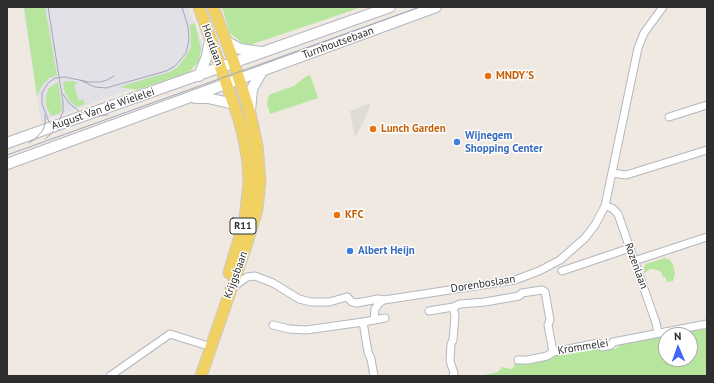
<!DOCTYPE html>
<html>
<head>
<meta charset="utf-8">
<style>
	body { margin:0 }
	#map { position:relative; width:714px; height:383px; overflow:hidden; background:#efe9e1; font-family:"PT Sans",sans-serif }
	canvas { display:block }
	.frame { position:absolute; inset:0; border:8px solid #2e2e2e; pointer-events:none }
	.north { position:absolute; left:658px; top:327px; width:40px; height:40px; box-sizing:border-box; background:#fff; border:1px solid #ababab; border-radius:50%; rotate:358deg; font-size:11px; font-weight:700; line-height:16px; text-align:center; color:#2e2e2e }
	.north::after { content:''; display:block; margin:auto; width:14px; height:18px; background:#4264fb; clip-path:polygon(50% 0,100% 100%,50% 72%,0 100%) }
</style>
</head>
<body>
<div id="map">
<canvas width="714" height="383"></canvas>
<div class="frame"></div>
<div class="north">N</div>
</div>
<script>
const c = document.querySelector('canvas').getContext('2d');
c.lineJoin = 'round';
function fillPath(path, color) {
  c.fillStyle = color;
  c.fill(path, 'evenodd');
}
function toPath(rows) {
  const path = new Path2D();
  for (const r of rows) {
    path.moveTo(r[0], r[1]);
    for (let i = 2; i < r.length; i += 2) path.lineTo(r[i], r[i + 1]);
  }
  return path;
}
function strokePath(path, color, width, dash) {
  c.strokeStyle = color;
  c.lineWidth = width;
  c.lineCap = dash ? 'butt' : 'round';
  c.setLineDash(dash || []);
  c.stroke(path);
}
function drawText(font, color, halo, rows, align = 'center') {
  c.font = font + ' "PT Sans",sans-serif';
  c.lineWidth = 3;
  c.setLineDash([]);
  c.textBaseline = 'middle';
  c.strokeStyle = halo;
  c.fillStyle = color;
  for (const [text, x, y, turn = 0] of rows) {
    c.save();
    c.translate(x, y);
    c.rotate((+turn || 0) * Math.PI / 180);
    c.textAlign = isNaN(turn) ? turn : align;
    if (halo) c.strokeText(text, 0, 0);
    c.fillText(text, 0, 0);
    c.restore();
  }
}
const industrial = toPath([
	[23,7,188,7,201,41,203,47,202,53,192,67,41,122]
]);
const green = toPath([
	[24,7,45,7,57,75,49,78,42,86,37,96],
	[222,7,362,7,250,45,242,43,230,33],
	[195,23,201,49,199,61,194,67,189,72,137,90,119,87,159,75,170,72,178,67,188,53,191,47,190,25],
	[310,75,318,98,270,114,267,104,268,97,271,94,294,86,305,77],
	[72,81,78,83,74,85,79,101,83,99,85,104,77,107,70,101,64,90,63,82],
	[58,82,62,108,60,113,51,116,46,105,46,96,49,88],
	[665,258,670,260,673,265,675,273,673,281,668,282,666,281,666,278,662,276,662,273,658,270,651,269,644,273,644,267,646,264],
	[697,328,707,330,707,376,478,376,494,373,498,372,502,367,510,369,513,368,516,359,556,353,566,355,589,349,615,349,623,343,651,339,670,333,679,334,681,331,692,331],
	[666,335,690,335,690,359,666,359]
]);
const plaza = toPath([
	[371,103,365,119,355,138,350,111]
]);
const street = toPath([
	[669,117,707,105],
	[612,173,626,175,707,150],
	[605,206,612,208,618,214,656,323,658,333],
	[634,261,707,237],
	[562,271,630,248],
	[232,288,247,277,255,276,273,283,299,299,311,302,329,302,347,297,352,302,357,303,378,299,384,300,515,280,539,271,560,260,585,238,595,225,605,206,638,48,644,33,663,7],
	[429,311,453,307],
	[374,320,375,309,379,303,384,300],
	[273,325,289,329,306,330,363,322],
	[518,360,528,360,547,356,553,352],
	[110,376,170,334,205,345],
	[374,376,371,359,368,352,363,322,385,318],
	[453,376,454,373,450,361,451,344,453,340,455,316,453,307,460,304,485,302,519,296,522,293,542,290,545,292,550,320,548,325,553,352,598,343,602,347,611,345,613,342,707,324]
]);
const secondary = toPath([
	[226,41,240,49,261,52],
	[199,76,207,56,210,40],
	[195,98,208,98,234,104],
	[250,111,252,89,262,71],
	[7,143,390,7],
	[7,164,436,7]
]);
const primary = toPath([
	[199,7,239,119,243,134,248,162,249,183,245,219,229,273],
	[201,376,247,243,257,209,260,181,257,146,250,113,231,54,213,7]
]);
const tram = toPath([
	[80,80,95,87,106,88,166,71,175,66,186,53,189,40,188,27,182,7],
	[63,94,69,103,80,112,94,116,108,115],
	[59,130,53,126,49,122,42,104,42,93,48,83,55,78,65,77,89,82,100,82,107,80,114,76],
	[45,139,52,133,59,121,63,112,63,102,48,7],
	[29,143,36,138,43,130,45,124,45,115],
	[7,155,420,7]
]);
const markers = [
	[488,76,4,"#e8710a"],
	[373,129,4,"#e8710a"],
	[457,142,4,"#3f7fe0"],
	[337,215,4,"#e8710a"],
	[350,251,4,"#3f7fe0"]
];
const shields = [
	[243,226,26]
];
const shieldNames = [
	["R11",243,226]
];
const streetNames = [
	["Turnhoutsebaan",338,43,-20],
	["Houtlaan",212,45,70],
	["August Van de Wielelei",103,109,-19],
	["Rozenlaan",636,266,70],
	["Krijgsbaan",236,275,-70],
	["Dorenboslaan",483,284,-9],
	["Krommelei",583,347,-9]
];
const foodNames = [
	["MNDY'S",496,76],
	["Lunch Garden",381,129],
	["KFC",345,215]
];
const shopNames = [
	["Wijnegem",465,136],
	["Shopping Center",465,149],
	["Albert Heijn",358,251]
];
fillPath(industrial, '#e3e1e8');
fillPath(green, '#b6e59e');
fillPath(plaza, '#dfdcd8');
strokePath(street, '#b4b7c1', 9);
strokePath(secondary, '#b4b7c1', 12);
strokePath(primary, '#c9c9c9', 13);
strokePath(street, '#fff', 7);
strokePath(secondary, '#fff', 10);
strokePath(primary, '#f2d163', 11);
strokePath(tram, '#a3a6b8', 1);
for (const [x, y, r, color] of markers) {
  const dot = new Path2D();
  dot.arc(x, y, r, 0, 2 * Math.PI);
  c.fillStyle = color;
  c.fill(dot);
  strokePath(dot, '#fff', 1.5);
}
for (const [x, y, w] of shields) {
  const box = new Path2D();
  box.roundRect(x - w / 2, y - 8, w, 16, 3);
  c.fillStyle = '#fff';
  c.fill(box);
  strokePath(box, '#2e2e2e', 1);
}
drawText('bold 10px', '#2e2e2e', null, shieldNames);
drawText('11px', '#2e2e2e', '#fff', streetNames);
drawText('bold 11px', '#c56008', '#fff', foodNames, 'left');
drawText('bold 11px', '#366cbe', '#fff', shopNames, 'left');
</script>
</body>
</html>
